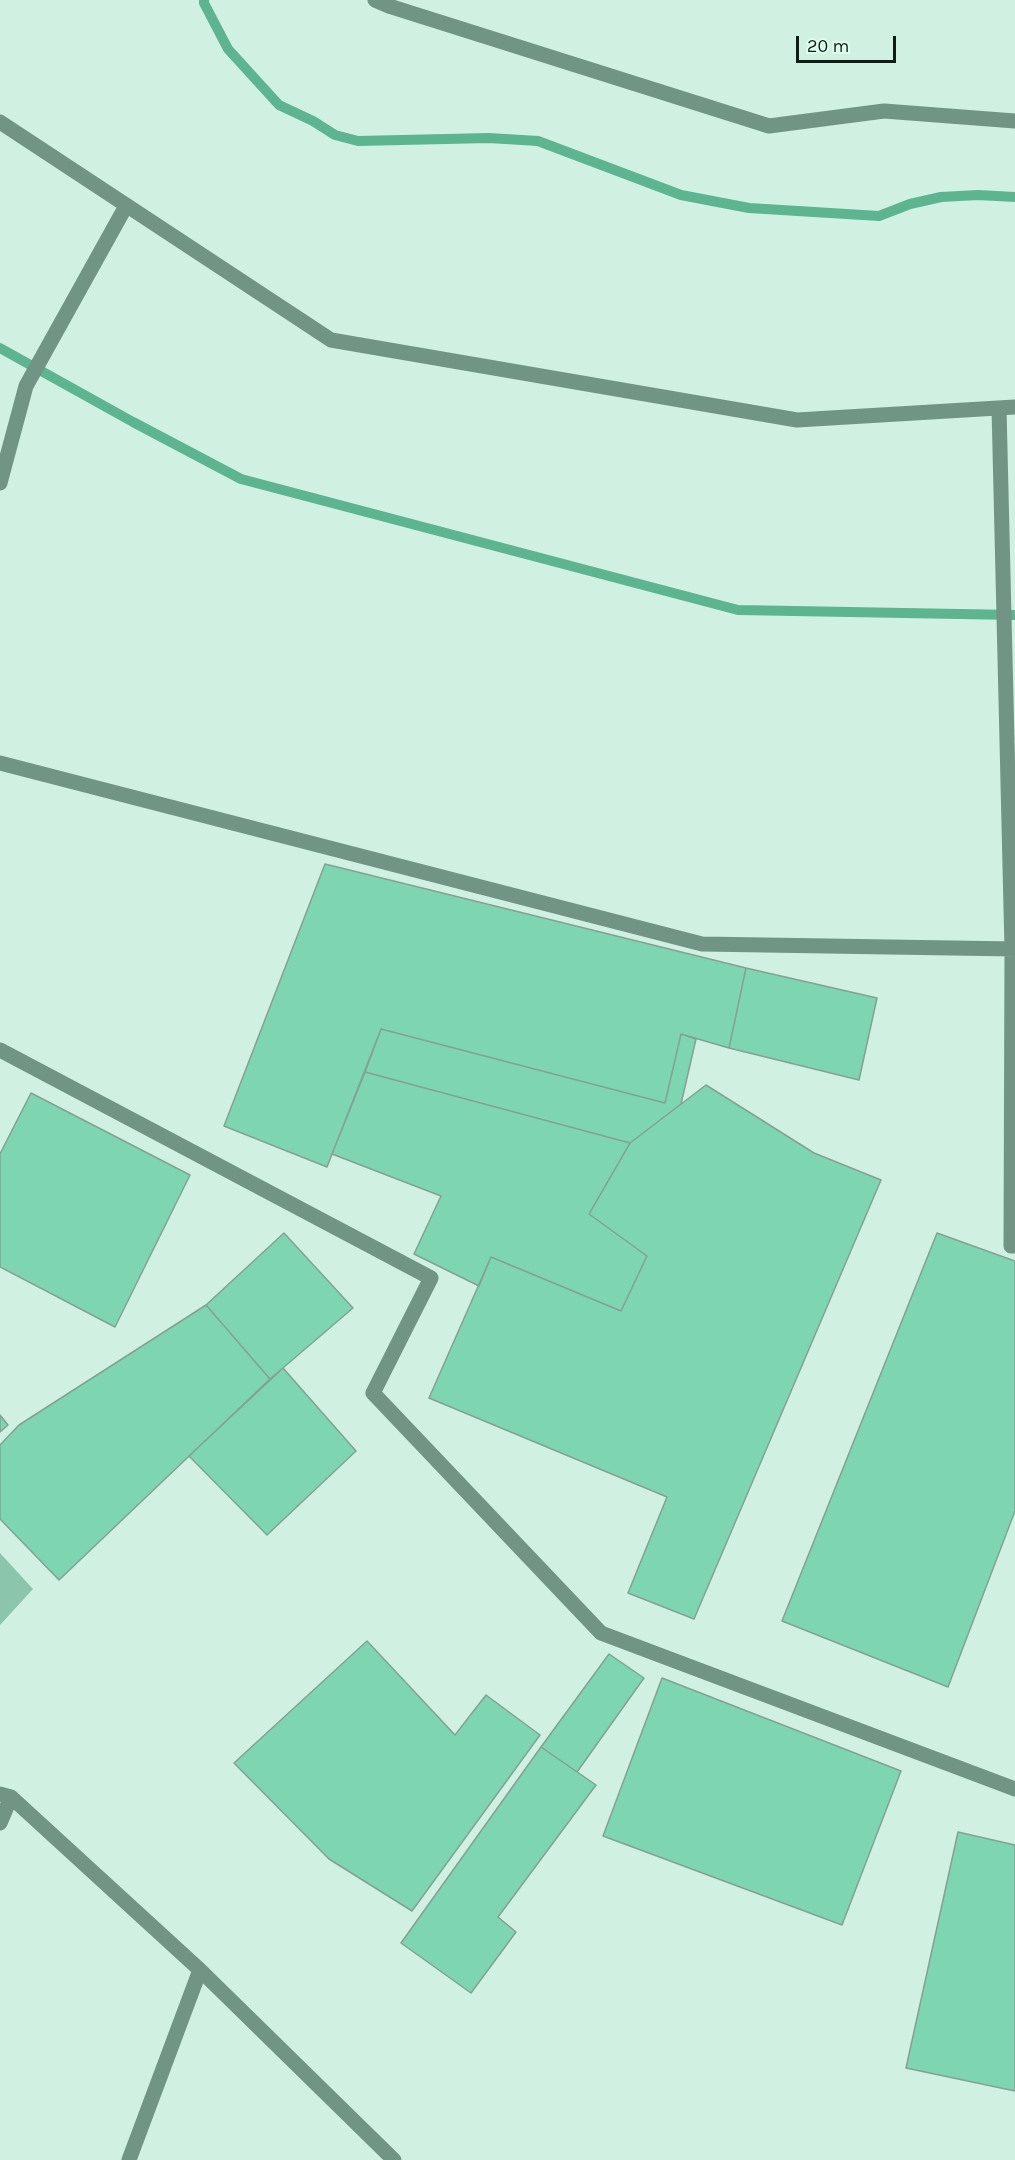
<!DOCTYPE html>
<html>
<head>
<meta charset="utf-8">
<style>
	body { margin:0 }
	#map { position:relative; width:1015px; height:2160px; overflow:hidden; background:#d0f0e1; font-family:Karla,sans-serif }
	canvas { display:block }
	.scale { position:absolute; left:796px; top:36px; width:100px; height:27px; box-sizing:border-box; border:3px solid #111c17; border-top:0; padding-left:8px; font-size:18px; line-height:21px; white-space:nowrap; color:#111c17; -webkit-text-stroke:4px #ddfdee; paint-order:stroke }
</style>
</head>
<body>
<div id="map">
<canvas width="1015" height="2160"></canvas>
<div class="scale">20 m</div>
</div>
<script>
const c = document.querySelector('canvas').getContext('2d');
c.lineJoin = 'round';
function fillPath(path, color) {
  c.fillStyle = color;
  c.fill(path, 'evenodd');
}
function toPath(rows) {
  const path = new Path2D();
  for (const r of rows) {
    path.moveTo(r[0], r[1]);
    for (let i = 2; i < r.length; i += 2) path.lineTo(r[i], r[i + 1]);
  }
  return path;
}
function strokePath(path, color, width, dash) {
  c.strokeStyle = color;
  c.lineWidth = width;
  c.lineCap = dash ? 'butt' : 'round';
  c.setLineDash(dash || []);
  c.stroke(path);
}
const green = toPath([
	[0,1553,33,1589,0,1625]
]);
const stream = toPath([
	[204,0,204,3,228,49,279,105,313,121,335,135,358,141,489,138,538,141,681,195,749,208,879,216,910,204,941,197,978,195,1015,197],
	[0,348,133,422,241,479,738,610,1015,615]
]);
const building = toPath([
	[325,864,746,968,729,1048,681,1034,665,1103,381,1029,327,1167,224,1126,325,864],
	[746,968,877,998,859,1080,729,1048,746,968],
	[381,1029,665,1103,681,1034,696,1039,681,1104,630,1143,365,1072,381,1029],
	[365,1072,630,1143,589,1214,647,1256,621,1311,491,1257,479,1286,414,1254,441,1196,332,1154,365,1072],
	[706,1085,814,1153,881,1180,694,1619,628,1593,667,1497,429,1398,491,1257,621,1311,647,1256,589,1214,630,1143,706,1085],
	[31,1093,190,1175,115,1327,0,1267,0,1154,31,1093],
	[284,1233,353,1308,270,1379,206,1305,284,1233],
	[937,1233,1015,1261,1015,1511,948,1687,782,1621,937,1233],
	[206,1305,270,1379,59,1580,0,1519,0,1445,19,1425,206,1305],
	[283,1368,356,1451,267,1535,189,1456,283,1368],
	[0,1415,8,1425,0,1432,0,1415],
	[367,1641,455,1735,486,1695,540,1735,412,1911,329,1859,234,1763,367,1641],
	[609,1654,644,1678,577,1772,541,1747,609,1654],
	[662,1678,901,1771,842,1925,603,1836,662,1678],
	[541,1747,596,1785,498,1917,516,1932,471,1993,401,1943,541,1747],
	[958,1832,1015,1845,1015,2091,906,2068,958,1832]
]);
const minor = toPath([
	[375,0,389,6,769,126,884,111,1015,121],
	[0,122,331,340,797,420,1015,407],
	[999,408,1012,949,1011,1246,1015,1246],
	[0,483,26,386,126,206],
	[0,763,702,944,1015,949],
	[0,1050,431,1278,373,1393,601,1633,1015,1789],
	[0,1794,11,1797,200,1970,129,2160],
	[0,1823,11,1797],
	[200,1970,394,2160]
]);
fillPath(green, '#8bc6ac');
strokePath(stream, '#5cb491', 10);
fillPath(building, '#7ed5b1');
strokePath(building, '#83a194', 1.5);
strokePath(minor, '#719484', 15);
</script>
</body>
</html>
